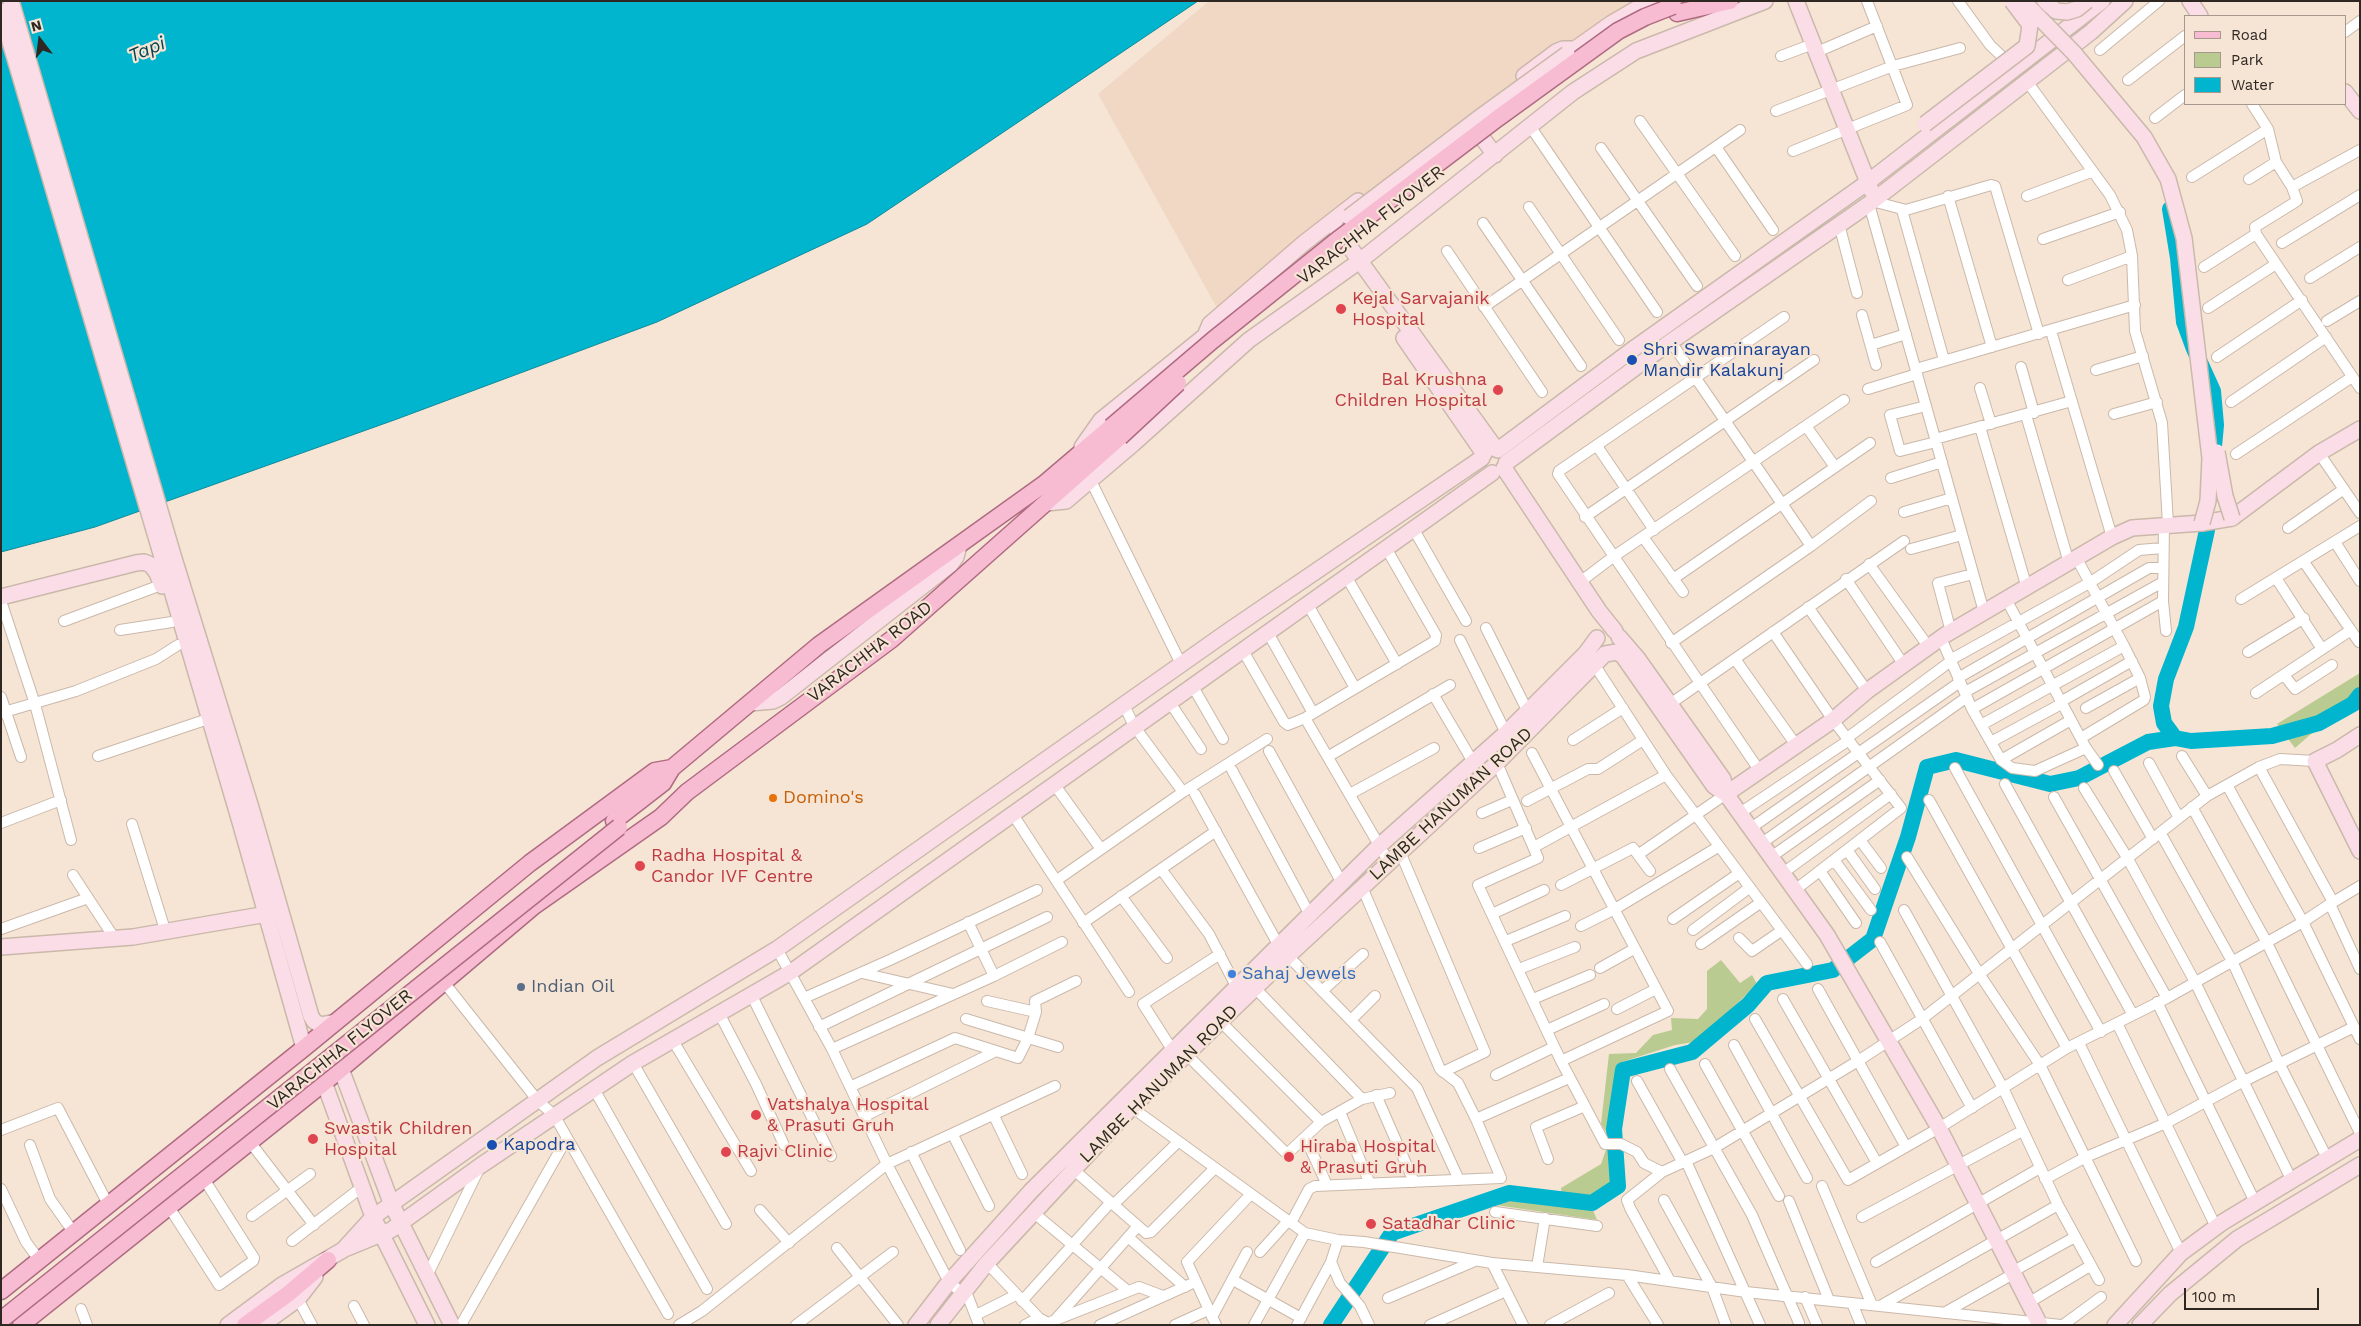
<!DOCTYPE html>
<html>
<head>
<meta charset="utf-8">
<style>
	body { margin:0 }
	#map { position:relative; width:2361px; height:1326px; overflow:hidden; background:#f6e4d5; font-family:"Work Sans",sans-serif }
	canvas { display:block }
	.frame { position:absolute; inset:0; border:2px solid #2e2722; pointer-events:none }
	.legend { position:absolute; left:2184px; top:15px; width:162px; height:90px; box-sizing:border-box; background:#f6e4d5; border:1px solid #a6988d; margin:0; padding:6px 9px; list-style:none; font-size:15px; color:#2e2722 }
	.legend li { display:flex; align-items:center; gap:10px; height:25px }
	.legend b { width:25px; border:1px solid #a6988d }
	.north { position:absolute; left:15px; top:15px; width:50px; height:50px; -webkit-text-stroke:4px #f6e4d5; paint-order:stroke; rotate:345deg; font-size:14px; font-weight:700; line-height:20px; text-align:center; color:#2e2722 }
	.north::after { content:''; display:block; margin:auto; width:18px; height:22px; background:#2e2722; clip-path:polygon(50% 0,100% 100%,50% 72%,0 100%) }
	.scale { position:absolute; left:2184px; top:1288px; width:135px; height:22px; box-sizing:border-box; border:2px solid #2e2722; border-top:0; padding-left:6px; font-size:15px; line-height:18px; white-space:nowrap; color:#2e2722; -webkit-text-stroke:4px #f6e4d5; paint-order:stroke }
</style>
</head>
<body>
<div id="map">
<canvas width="2361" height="1326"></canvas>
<div class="frame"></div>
<ul class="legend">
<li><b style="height:6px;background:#f8bcd2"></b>Road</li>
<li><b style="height:14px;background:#bacb91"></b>Park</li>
<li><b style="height:14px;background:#00b5cd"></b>Water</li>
</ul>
<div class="north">N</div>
<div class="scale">100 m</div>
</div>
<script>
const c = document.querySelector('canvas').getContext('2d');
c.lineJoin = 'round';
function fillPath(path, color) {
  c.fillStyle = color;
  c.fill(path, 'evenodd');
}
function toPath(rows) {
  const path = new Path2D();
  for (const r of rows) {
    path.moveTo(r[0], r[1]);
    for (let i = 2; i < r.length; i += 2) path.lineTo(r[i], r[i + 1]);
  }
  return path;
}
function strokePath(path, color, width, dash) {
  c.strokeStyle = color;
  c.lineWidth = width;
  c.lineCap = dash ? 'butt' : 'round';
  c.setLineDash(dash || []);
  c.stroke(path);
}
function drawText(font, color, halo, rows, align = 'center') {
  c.font = font + ' "Work Sans",sans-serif';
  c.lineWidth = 4.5;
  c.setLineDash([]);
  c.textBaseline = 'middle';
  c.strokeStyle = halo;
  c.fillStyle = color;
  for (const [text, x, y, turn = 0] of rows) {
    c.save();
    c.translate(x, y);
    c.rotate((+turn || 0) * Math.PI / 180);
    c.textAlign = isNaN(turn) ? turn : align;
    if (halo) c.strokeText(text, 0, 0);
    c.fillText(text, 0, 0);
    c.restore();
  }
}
const built = toPath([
	[1209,1,1639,1,1217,308,1098,94]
]);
const green = toPath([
	[2360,673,2360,707,2311,734,2295,748,2277,724],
	[1721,960,1740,983,1752,975,1757,984,1707,1033,1694,1042,1675,1045,1622,1062,1614,1093,1616,1158,1610,1185,1589,1197,1562,1197,1561,1188,1601,1164,1610,1138,1601,1124,1609,1054,1636,1053,1653,1035,1672,1030,1671,1018,1698,1019,1707,1009,1707,971],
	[1499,1196,1591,1205,1597,1220,1496,1205]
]);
const water = toPath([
	[1,1,1198,1,867,224,657,322,397,419,95,527,1,552,1,1]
]);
const river = toPath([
	[2170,209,2178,258,2184,322,2194,349,2213,391,2216,425,2213,457],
	[2207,530,2186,627,2166,679,2161,706,2164,723,2175,738,2191,741,2272,736,2319,723,2353,704,2360,695],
	[1331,1325,1392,1233,1509,1193,1592,1203,1618,1186,1614,1129,1623,1070,1692,1052,1748,1005,1767,983,1833,970,1873,939,1908,837,1927,767,1956,760,2050,784,2079,778,2148,742,2175,738]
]);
const street = toPath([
	[1958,1,1990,45,2010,64],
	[2345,32,2360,21],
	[2100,50,2159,1],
	[1817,52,1877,26],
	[1781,56,1813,44],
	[2026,80,2110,195,2127,230,2132,256,2135,331,2162,423,2168,524],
	[2128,80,2185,36],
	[2252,104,2268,129,2276,162,2292,187,2297,201,2255,227,2256,234,2360,388],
	[1776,111,1893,66,1960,48],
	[2155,118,2185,95],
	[1640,121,1735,256],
	[1530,126,1657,312],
	[1716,147,1773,230],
	[1601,148,1697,286],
	[1793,151,1907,105,1867,1],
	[2192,177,2268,129],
	[2249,179,2276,162],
	[2292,187,2360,150],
	[1948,196,1992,347],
	[2027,196,2091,172],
	[1872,201,1906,210,1991,185,1995,186,2039,334],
	[1869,204,1984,612],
	[1529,207,1619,340],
	[1902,210,1944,360],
	[1483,223,1581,366],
	[1839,224,1857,293],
	[2043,239,2120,212],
	[2282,243,2360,195],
	[1447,251,1542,392],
	[2204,267,2256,234],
	[2310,278,2360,247],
	[2068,280,2132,256],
	[1484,307,1740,130],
	[2208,308,2276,264],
	[1862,315,1876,365],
	[2327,321,2360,301],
	[2051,331,2112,537],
	[1671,342,1811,546],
	[1871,345,1906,334],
	[2217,357,2302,300],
	[2021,367,2034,413],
	[1916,369,2135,305],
	[2096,370,2143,356],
	[1980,388,1991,424],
	[1868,389,1917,374],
	[2231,402,2326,337],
	[1926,406,1890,415,1900,451,1936,442],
	[2114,414,2157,402],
	[2026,415,2069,563],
	[1806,426,1835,467],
	[1980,427,2027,588],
	[1935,439,2072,401],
	[1597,446,1654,530],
	[2319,453,2360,513],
	[2236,454,2352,377],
	[1891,478,1942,462],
	[1091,481,1181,664],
	[1904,512,1952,498],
	[1585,517,1814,360],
	[2164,524,2163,601,2166,631],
	[1413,528,1466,621],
	[2288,528,2344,489],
	[1643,537,1683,592],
	[2335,542,2360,581],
	[1911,549,1962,535],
	[2077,559,2124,646,2140,678,2145,697,2144,700,2081,738],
	[2304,562,2359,642],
	[1869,564,1928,646],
	[1346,576,1397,664],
	[2276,578,2322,649],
	[1673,579,1870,443],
	[1846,579,1904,665],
	[1580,582,1613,557,1844,400],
	[2006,599,2086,748,2098,765],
	[2241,599,2360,526],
	[1,601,35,704,71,840],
	[1307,603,1355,688],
	[1808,607,1867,691],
	[64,621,161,585],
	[1486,628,1528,712],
	[120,630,172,622],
	[1267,631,1313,713],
	[1773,632,1833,720,1901,808,1795,890],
	[1951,632,1938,583,1973,574],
	[1941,638,1972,709,2001,760,2012,768,2035,771,2086,748],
	[1460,640,1506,733],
	[1671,643,1811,546,1871,501],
	[1242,649,1284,722,1288,725,1305,718,1435,641,1436,635,1386,548],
	[2248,652,2304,618],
	[1735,659,1796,745],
	[1950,660,2091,582,2139,550,2163,548],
	[1594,664,1666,775,1807,964],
	[2284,675,2295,689,2332,665],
	[1958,678,2149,568,2163,568],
	[1192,685,1223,739],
	[1965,692,2163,582],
	[2256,693,2351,630],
	[1433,694,1473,762],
	[1,697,21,757],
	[1169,701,1201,749],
	[2062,701,2132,661],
	[1670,704,1904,541],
	[1124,705,1134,726,1183,792],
	[2086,708,2140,678],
	[1972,709,2163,601],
	[1,713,76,691,156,659,178,645],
	[1305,718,1390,864],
	[1981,725,2124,646],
	[1847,738,1951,661],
	[1573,740,1623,708],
	[1991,742,2063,703],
	[1269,751,1342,883],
	[1532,753,1668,1011,1561,1061],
	[98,756,202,721],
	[1329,756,1450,685],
	[2182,756,2207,796],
	[2001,760,2071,720],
	[1497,763,1538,858,1478,885,1561,1061,1605,1144,1621,1144,1637,1152,1644,1163,1662,1172,1714,1148,1858,1061,1922,1019,2207,796,2259,767,2280,759,2315,761],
	[2149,763,2179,818],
	[2259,767,2333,902],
	[1955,768,2101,1032],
	[1232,770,1310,915],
	[1759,770,1558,474,1559,471,1784,317],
	[2114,771,2153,839],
	[1054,784,1101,849],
	[2005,784,2133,1015],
	[2227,785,2303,922,2360,1039],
	[2084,788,2128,859,2195,982,2292,1181],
	[1195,794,1279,946],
	[1350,794,1434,748],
	[2054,797,2167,998],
	[1929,800,2067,1048],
	[1527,801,1588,769,1598,769,1643,740],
	[2192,807,2266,941,2360,1133],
	[1012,813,1129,992],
	[1482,813,1512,800],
	[1740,813,1849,740],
	[1,823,61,800],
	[132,824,166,933],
	[1751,828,1960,682],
	[2161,834,2232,961,2279,1063,2327,1158],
	[1860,840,1881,868],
	[1762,843,1967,697],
	[1534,847,1666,775],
	[1479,848,1526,828],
	[1847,850,1875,889],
	[1401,854,1485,1052,1443,1072],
	[1639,854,1726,794],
	[1771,857,1880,780],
	[1907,857,1980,975,2040,1065,2136,1261],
	[1834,860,1871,910],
	[1161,869,1209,934,1237,988],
	[1820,871,1856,923],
	[1783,873,1891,794],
	[73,875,115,939],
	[1057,880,1183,792,1267,739],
	[1561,885,1633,848,1650,871],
	[1121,896,1167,958],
	[2330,904,2360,886],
	[1904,910,2003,1088,2058,1205,2099,1280],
	[1492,914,1544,890],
	[1673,919,1738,874],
	[968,922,994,976],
	[1083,923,1216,831],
	[1581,926,1615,909,1718,847],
	[1,929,88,898],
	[1693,930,1749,888],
	[1739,938,1752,951,1781,931],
	[1506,941,1565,916],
	[1880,942,1972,1108],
	[1701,944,1760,903],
	[777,949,832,1049,887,1164,949,1282,962,1293],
	[1288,956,1417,1088,1459,1180],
	[1600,968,1634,949],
	[1519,969,1575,947],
	[862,973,953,994],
	[443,981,538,1101,554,1115,668,1314],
	[1255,988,1362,1099],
	[1818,989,1906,1147],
	[1322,991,1363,954],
	[752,996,831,1156],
	[804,998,892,959,1037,890],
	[1533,999,1590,975],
	[1783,999,1877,1163],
	[987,1001,1036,1012,1035,1001,1076,981],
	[2157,1002,2255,1202],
	[1617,1009,1656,989],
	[719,1013,756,1084,784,1145],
	[966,1019,1058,1047],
	[1755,1019,1848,1180,1939,1128,2067,1048,2167,998,2303,922,2330,904,2360,969],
	[1351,1020,1375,996],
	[1220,1021,1321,1122],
	[2118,1025,2216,1227],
	[819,1027,1047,917],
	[1547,1030,1604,1004],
	[672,1039,751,1171],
	[2079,1043,2181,1253],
	[1734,1045,1807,1178],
	[832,1049,994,976,1062,942],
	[1173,1051,1143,1004,1220,954],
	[1186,1054,1287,1154,1321,1122,1362,1099,1390,1093],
	[633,1063,726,1224],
	[1705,1064,1779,1196],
	[1670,1069,1752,1215,1799,1323],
	[1496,1075,1554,1047],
	[1637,1081,1683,1163],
	[850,1087,955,1038,1018,1058,1028,1038,1036,1012],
	[594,1089,707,1289],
	[1376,1095,1414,1182],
	[1127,1104,1305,1233,1338,1240,1364,1242,1492,1263,1627,1275,1746,1292,2061,1325],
	[1340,1112,1370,1184],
	[865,1116,996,1051],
	[994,1116,1022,1174],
	[1476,1119,1569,1078],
	[1,1130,58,1108,109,1206],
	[953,1135,989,1206],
	[1305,1137,1327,1185],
	[250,1142,314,1225],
	[30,1145,50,1199,74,1233],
	[911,1152,960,1250],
	[1548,1159,1536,1127,1585,1106],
	[1686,1161,1760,1325],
	[1074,1170,1146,1233,1151,1232,1214,1169],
	[1662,1172,1627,1200,1630,1208,1670,1281],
	[2045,1179,2086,1157,2166,1123,2242,1082,2354,1027],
	[1822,1186,1872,1305],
	[1,1189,26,1242,40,1261],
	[1664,1200,1712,1287,1726,1325],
	[1789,1201,1829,1300],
	[1113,1205,1178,1142],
	[169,1207,219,1285,253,1261,254,1258,204,1179],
	[760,1210,789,1243],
	[1495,1212,1597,1226],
	[1034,1213,1128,1291],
	[252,1216,310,1174],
	[1862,1217,2022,1131],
	[1291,1223,1309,1189,1315,1186,1501,1178,1476,1119,1458,1083,1440,1069,1362,887],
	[1128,1237,1185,1287],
	[292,1241,362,1187],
	[837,1248,898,1325],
	[1260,1252,1288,1221],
	[1331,1262,1340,1283,1360,1306,1369,1325],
	[1876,1262,2040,1168],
	[987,1263,1039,1318,1048,1323,1139,1287,1163,1296],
	[1492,1263,1523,1325],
	[1537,1267,1545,1218],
	[2012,1272,2075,1237],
	[1627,1275,1658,1325],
	[427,1276,479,1169],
	[1233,1280,1301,1318],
	[965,1289,979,1325],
	[1805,1297,1817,1325],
	[1388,1298,1475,1261],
	[298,1299,312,1325],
	[1022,1301,1110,1203],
	[1852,1303,1861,1325],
	[2028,1303,2090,1266],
	[354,1306,364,1325],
	[1880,1306,2058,1205],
	[81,1309,87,1325],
	[1944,1313,2013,1274],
	[976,1315,1016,1295],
	[1212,1317,1247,1252],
	[1055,1320,1137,1227],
	[461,1325,567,1138],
	[679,1325,702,1311,887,1164,1055,1086],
	[796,1325,893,1252],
	[1025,1325,1039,1318],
	[1100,1325,1195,1282],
	[1175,1325,1208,1310],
	[1216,1325,1187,1262,1251,1194],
	[1254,1325,1305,1233],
	[1297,1325,1331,1262,1338,1240],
	[1430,1325,1506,1291],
	[1550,1325,1609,1293],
	[2063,1325,2101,1297]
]);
const secondary = toPath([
	[11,1,173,555,252,811,311,1016,314,1021,320,1025,336,1022],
	[1796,1,1871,190],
	[2190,1,2200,16],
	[1,11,238,815,304,1048],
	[1568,54,1612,23,1650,1],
	[1524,76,1556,52,1563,49,1576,49],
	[2345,92,2360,111],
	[1472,124,1495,155],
	[1336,228,1496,449],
	[1205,336,1210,324,1304,243,1358,201],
	[1404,338,1484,454],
	[1082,447,1101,420,1211,331],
	[1498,450,1636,347,1868,182,2102,1],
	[1506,463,1666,345,1869,204,2091,32,2125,1],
	[1504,468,1599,611,1615,631],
	[1046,503,1066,501,1133,444,1249,340,1361,260,1573,92,1636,51,1765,1],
	[1,597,136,563,144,562,151,565,157,573,162,586],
	[1619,637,1638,659,1723,779,1726,794,1827,935,1939,1128,2040,1325],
	[750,703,773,701,781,697,951,564,956,557,959,546],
	[2360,735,2337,750,2315,761,2360,851],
	[1726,794,1833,720,1867,691,1945,635,2112,537,2132,528,2202,523,2232,518,2319,453,2360,429],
	[1,947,133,937,267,914],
	[341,1069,392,1205,452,1325],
	[324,1082,373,1217,427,1325],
	[347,1248,391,1230,480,1166,633,1063,791,972,1492,473],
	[228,1325,282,1285,343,1250,373,1217,597,1058,777,949,1227,632,1482,458],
	[262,1325,298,1299,315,1277],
	[916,1325,949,1282,1031,1191,1379,846,1506,733,1586,653,1597,638],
	[938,1325,987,1263,1131,1108,1288,956,1497,763,1605,654,1617,652,1623,656,1714,786,1726,794],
	[2115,1325,2181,1253,2223,1222,2360,1139],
	[2140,1325,2170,1294,2237,1239,2360,1165]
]);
const primary = toPath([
	[1677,13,1730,1],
	[614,821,663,783,672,768],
	[1,1291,304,1048,530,863,655,771,672,768,819,645,1044,484,1111,427],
	[21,1325,341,1069,534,906,661,817,687,792,892,639,1120,437],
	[245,1325,288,1294,328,1260]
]);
const secondaryBridge = toPath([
	[2023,1,2074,53,2144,137,2168,179,2184,238,2210,458,2208,501,2202,523],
	[2045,1,2056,11,2067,12,2077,9,2087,1],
	[1925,124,2027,46,2030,25,2012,1],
	[1349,217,1483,115,1567,54],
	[2217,452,2225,496,2232,518]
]);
const primaryBridge = toPath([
	[1111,427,1213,340,1340,238,1498,118,1618,31,1645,17,1673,6],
	[1120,437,1178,383],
	[1,1320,619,827]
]);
const markers = [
	[1341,309,6,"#e0444e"],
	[1632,360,6,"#1a4fb4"],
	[1498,390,6,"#e0444e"],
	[773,798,5,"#e8710a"],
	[640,866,6,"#e0444e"],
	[1232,974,5,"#3f7fe0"],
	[521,987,5,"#5c6f8a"],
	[756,1115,6,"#e0444e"],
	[313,1139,6,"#e0444e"],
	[492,1145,6,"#1a4fb4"],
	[726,1152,6,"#e0444e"],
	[1289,1157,6,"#e0444e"],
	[1371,1224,6,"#e0444e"]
];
const streetNames = [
	["VARACHHA FLYOVER",1371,225,-38],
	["VARACHHA ROAD",870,652,-38],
	["LAMBE HANUMAN ROAD",1451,804,-43],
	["VARACHHA FLYOVER",340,1050,-39],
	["LAMBE HANUMAN ROAD",1159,1084,-45]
];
const healthNames = [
	["Kejal Sarvajanik",1352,299],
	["Hospital",1352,320],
	["Bal Krushna",1487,380,"right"],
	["Children Hospital",1487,401,"right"],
	["Radha Hospital &",651,856],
	["Candor IVF Centre",651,877],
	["Vatshalya Hospital",767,1105],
	["& Prasuti Gruh",767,1126],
	["Swastik Children",324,1129],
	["Hospital",324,1150],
	["Hiraba Hospital",1300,1147],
	["& Prasuti Gruh",1300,1168],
	["Rajvi Clinic",737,1152],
	["Satadhar Clinic",1382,1224]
];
const transitNames = [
	["Shri Swaminarayan",1643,350],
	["Mandir Kalakunj",1643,371],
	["Kapodra",503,1145]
];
const foodNames = [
	["Domino's",783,798]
];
const shopNames = [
	["Sahaj Jewels",1242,974]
];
const serviceNames = [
	["Indian Oil",531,987]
];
const waterNames = [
	["Tapi",147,50,-23]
];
fillPath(built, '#f0d8c4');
fillPath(green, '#bacb91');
fillPath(water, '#00b5cd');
strokePath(water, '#0e8a9a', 1);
strokePath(river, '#00b5cd', 16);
strokePath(street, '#cab9aa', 12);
strokePath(secondary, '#cab9aa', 18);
strokePath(primary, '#ae6b81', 19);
strokePath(street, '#fff', 10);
strokePath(secondary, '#fbdde8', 15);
strokePath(primary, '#f8bcd2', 16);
strokePath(secondaryBridge, '#cab9aa', 18, []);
strokePath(primaryBridge, '#ae6b81', 19, []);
strokePath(secondaryBridge, '#fbdde8', 15);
strokePath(primaryBridge, '#f8bcd2', 16);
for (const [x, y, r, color] of markers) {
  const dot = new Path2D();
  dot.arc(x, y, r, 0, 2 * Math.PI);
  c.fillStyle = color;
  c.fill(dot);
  strokePath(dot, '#f6e4d5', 2);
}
drawText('18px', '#2e2722', '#f6e4d5', streetNames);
drawText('18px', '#be3a42', '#f6e4d5', healthNames, 'left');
drawText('18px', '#164399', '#f6e4d5', transitNames, 'left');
drawText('18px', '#c56008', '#f6e4d5', foodNames, 'left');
drawText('18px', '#366cbe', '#f6e4d5', shopNames, 'left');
drawText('18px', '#4e5e75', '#f6e4d5', serviceNames, 'left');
drawText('italic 19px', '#01444e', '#f6e4d5', waterNames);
</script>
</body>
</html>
